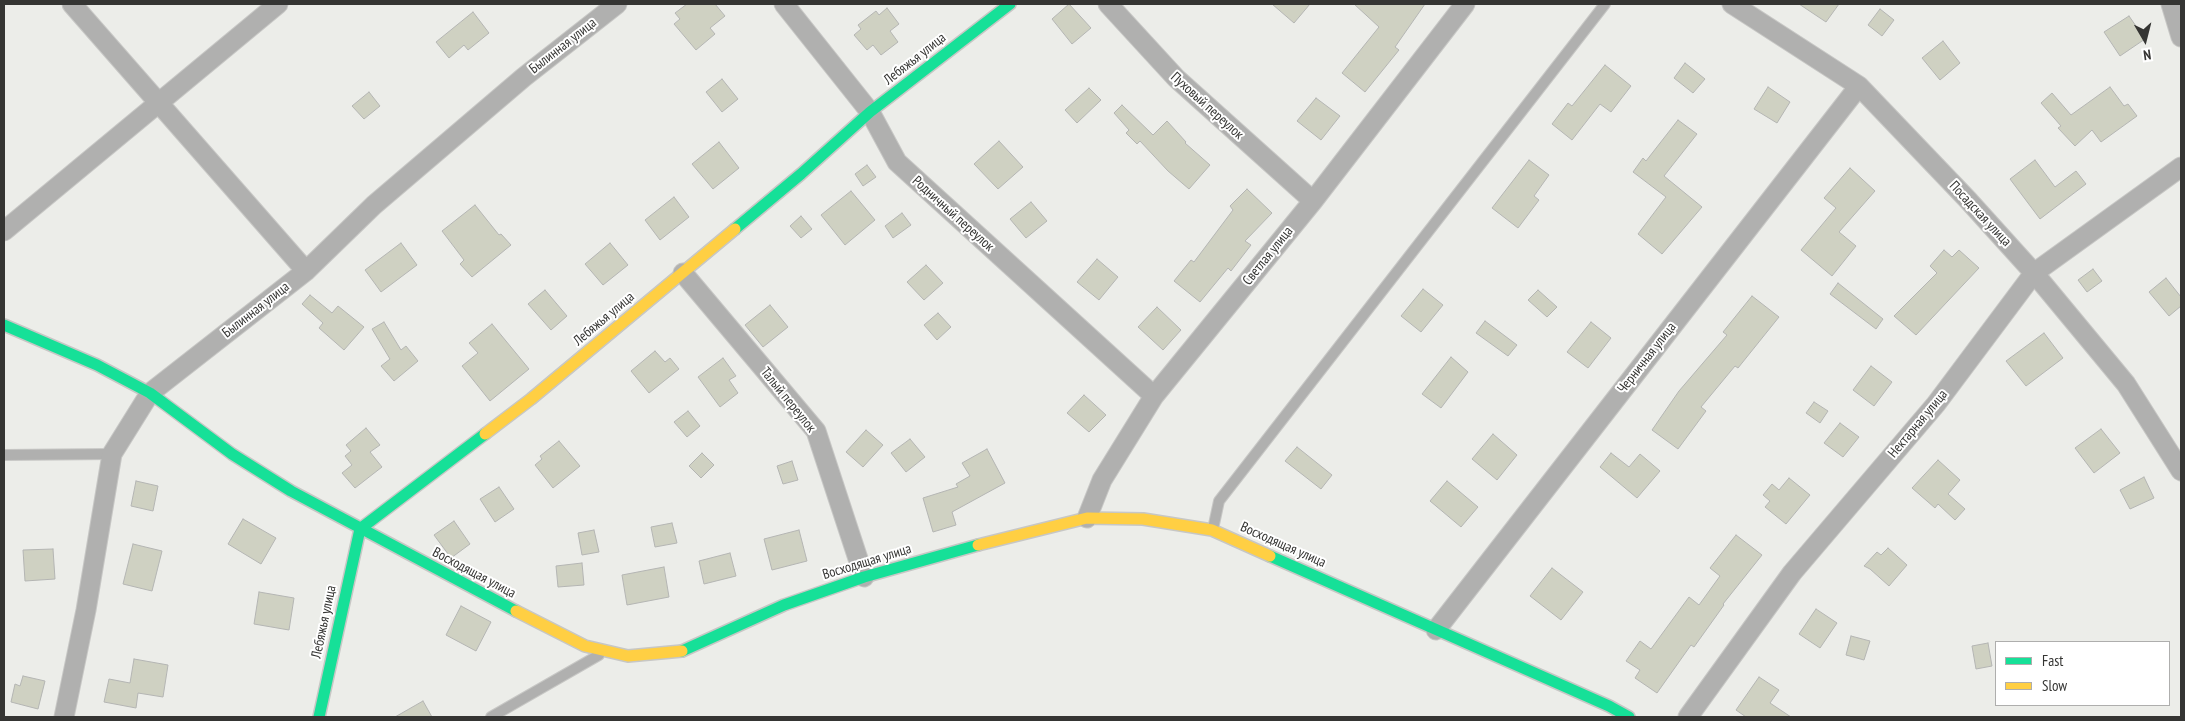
<!DOCTYPE html>
<html>
<head>
<meta charset="utf-8">
<style>
	body { margin:0 }
	#map { position:relative; width:2185px; height:721px; overflow:hidden; background:#ecede9; font-family:"PT Sans Narrow",sans-serif }
	canvas { display:block }
	.frame { position:absolute; inset:0; border:5px solid #353533; pointer-events:none }
	.legend { position:absolute; left:1995px; top:641px; width:175px; height:65px; box-sizing:border-box; background:#fff; border:1px solid #aeaead; margin:0; padding:6px 9px; list-style:none; font-size:15px; color:#353533 }
	.legend li { display:flex; align-items:center; gap:10px; height:25px }
	.legend b { width:25px; border:1px solid #aeaead }
	.north { position:absolute; left:2120px; top:15px; width:50px; height:50px; -webkit-text-stroke:4px #fff; paint-order:stroke; rotate:172deg; font-size:14px; font-weight:700; line-height:20px; text-align:center; color:#353533 }
	.north::after { content:''; display:block; margin:auto; width:18px; height:22px; background:#353533; clip-path:polygon(50% 0,100% 100%,50% 72%,0 100%) }
</style>
</head>
<body>
<div id="map">
<canvas width="2185" height="721"></canvas>
<div class="frame"></div>
<ul class="legend">
<li><b style="height:6px;background:#16e098"></b>Fast</li>
<li><b style="height:6px;background:#ffcf43"></b>Slow</li>
</ul>
<div class="north">N</div>
</div>
<script>
const c = document.querySelector('canvas').getContext('2d');
c.lineJoin = 'round';
function fillPath(path, color) {
  c.fillStyle = color;
  c.fill(path, 'evenodd');
}
function toPath(rows) {
  const path = new Path2D();
  for (const r of rows) {
    path.moveTo(r[0], r[1]);
    for (let i = 2; i < r.length; i += 2) path.lineTo(r[i], r[i + 1]);
  }
  return path;
}
function strokePath(path, color, width, dash) {
  c.strokeStyle = color;
  c.lineWidth = width;
  c.lineCap = dash ? 'butt' : 'round';
  c.setLineDash(dash || []);
  c.stroke(path);
}
function drawText(font, color, halo, rows, align = 'center') {
  c.font = font + ' "PT Sans Narrow",sans-serif';
  c.lineWidth = 4;
  c.setLineDash([]);
  c.textBaseline = 'middle';
  c.strokeStyle = halo;
  c.fillStyle = color;
  for (const [text, x, y, turn = 0] of rows) {
    c.save();
    c.translate(x, y);
    c.rotate((+turn || 0) * Math.PI / 180);
    c.textAlign = isNaN(turn) ? turn : align;
    if (halo) c.strokeText(text, 0, 0);
    c.fillText(text, 0, 0);
    c.restore();
  }
}
const building = toPath([
	[687,4,715,4,725,16,710,28,715,34,696,50,674,24,680,19,675,13,687,4],
	[1069,4,1091,28,1072,44,1052,19,1069,4],
	[1272,4,1310,4,1294,23,1272,4],
	[1354,4,1425,4,1395,47,1399,50,1365,92,1342,73,1379,27,1354,4],
	[1799,4,1839,4,1826,22,1799,4],
	[887,8,899,24,890,31,898,42,881,55,873,45,867,50,854,35,861,29,858,25,876,11,879,15,887,8],
	[1880,9,1894,20,1882,36,1868,25,1880,9],
	[473,12,489,33,468,50,464,45,449,58,436,42,473,12],
	[2129,16,2145,39,2120,56,2104,32,2129,16],
	[1943,41,1960,63,1940,80,1922,58,1943,41],
	[1685,63,1705,79,1693,93,1674,78,1685,63],
	[1605,65,1631,86,1611,112,1600,104,1572,140,1552,124,1568,103,1572,106,1605,65],
	[722,79,738,99,722,112,706,92,722,79],
	[1768,87,1790,102,1777,123,1754,109,1768,87],
	[2110,87,2124,106,2128,104,2137,116,2101,142,2092,130,2075,146,2058,128,2061,126,2041,103,2052,93,2071,115,2110,87],
	[1089,88,1101,100,1077,123,1065,110,1089,88],
	[369,92,380,106,364,119,352,106,369,92],
	[1316,98,1340,116,1321,140,1297,121,1316,98],
	[1122,105,1153,135,1167,121,1186,142,1185,143,1210,165,1189,189,1168,171,1140,141,1137,144,1126,133,1129,130,1114,113,1122,105],
	[1678,120,1697,134,1664,176,1702,207,1662,254,1638,234,1666,197,1633,172,1643,158,1646,161,1678,120],
	[999,141,1023,167,998,189,974,164,999,141],
	[719,142,739,168,713,189,692,164,719,142],
	[1529,160,1549,175,1534,196,1539,200,1518,228,1492,208,1529,160],
	[2035,160,2055,187,2076,171,2086,184,2040,219,2010,179,2035,160],
	[867,165,876,177,863,186,855,174,867,165],
	[1850,168,1875,191,1839,232,1856,246,1832,276,1801,250,1836,208,1824,198,1850,168],
	[1247,189,1272,213,1245,241,1251,245,1231,271,1228,268,1200,302,1174,281,1191,260,1194,262,1233,210,1230,206,1247,189],
	[851,191,875,220,845,245,821,215,851,191],
	[674,197,689,217,660,240,645,220,674,197],
	[1031,202,1047,221,1026,238,1010,219,1031,202],
	[475,205,499,235,501,234,511,245,472,277,460,264,464,260,442,231,475,205],
	[902,213,911,225,893,238,885,226,902,213],
	[801,216,812,229,801,238,790,226,801,216],
	[401,243,417,265,381,292,365,270,401,243],
	[610,243,628,265,603,285,585,264,610,243],
	[1944,250,1952,257,1959,250,1979,268,1916,335,1894,316,1937,273,1930,266,1944,250],
	[1097,259,1118,277,1099,300,1077,282,1097,259],
	[926,265,943,283,924,300,907,282,926,265],
	[2093,269,2102,281,2087,292,2078,280,2093,269],
	[2166,278,2181,297,2181,306,2169,316,2149,292,2166,278],
	[1838,283,1883,319,1876,329,1830,294,1838,283],
	[1423,289,1443,305,1421,332,1401,316,1423,289],
	[545,290,567,316,551,330,528,304,545,290],
	[1538,290,1557,307,1547,317,1528,300,1538,290],
	[310,295,332,313,338,306,364,327,344,350,319,328,323,323,302,304,310,295],
	[1752,296,1779,317,1738,368,1735,366,1701,407,1706,411,1678,449,1652,430,1679,391,1727,335,1723,332,1752,296],
	[770,305,788,327,763,347,745,325,770,305],
	[1157,307,1181,330,1163,350,1138,327,1157,307],
	[938,313,951,327,937,340,924,325,938,313],
	[1485,321,1517,345,1508,356,1476,333,1485,321],
	[384,322,401,350,406,346,418,361,394,381,381,366,390,359,372,329,384,322],
	[1591,322,1611,338,1588,368,1567,352,1591,322],
	[492,324,529,369,490,401,462,366,478,353,469,343,492,324],
	[2044,333,2063,358,2026,386,2006,361,2044,333],
	[655,351,665,362,670,358,679,369,649,393,631,371,655,351],
	[1451,357,1468,372,1441,408,1422,394,1451,357],
	[723,358,736,376,729,380,738,393,720,407,698,377,723,358],
	[1871,366,1892,382,1874,406,1853,390,1871,366],
	[1084,395,1106,415,1089,432,1067,413,1084,395],
	[1814,402,1828,411,1820,423,1806,413,1814,402],
	[688,411,700,426,687,437,674,422,688,411],
	[1840,423,1859,437,1843,457,1824,443,1840,423],
	[366,428,380,445,370,452,382,467,355,488,342,473,352,465,345,456,351,451,346,445,366,428],
	[2101,429,2120,453,2094,473,2075,448,2101,429],
	[866,430,883,445,863,467,846,452,866,430],
	[1493,434,1517,455,1497,480,1472,459,1493,434],
	[910,439,925,457,906,472,891,453,910,439],
	[559,441,580,466,553,488,535,465,542,459,540,456,559,441],
	[1297,447,1332,475,1321,489,1285,461,1297,447],
	[987,449,1005,483,952,512,956,525,933,532,923,498,958,487,956,484,970,476,962,463,987,449],
	[702,453,714,465,701,478,689,466,702,453],
	[1611,453,1629,467,1640,454,1660,471,1637,498,1600,467,1611,453],
	[1938,460,1960,480,1948,494,1965,509,1955,520,1938,504,1935,508,1912,488,1938,460],
	[792,461,798,480,783,484,777,466,792,461],
	[2144,477,2154,498,2130,509,2120,490,2144,477],
	[1789,478,1810,495,1786,524,1765,507,1770,501,1763,495,1772,484,1779,490,1789,478],
	[136,481,158,486,153,511,131,506,136,481],
	[1447,481,1478,507,1461,527,1430,501,1447,481],
	[499,487,514,509,495,522,480,499,499,487],
	[243,519,276,538,261,564,228,544,243,519],
	[454,521,470,544,451,558,434,535,454,521],
	[672,523,677,543,655,547,651,527,672,523],
	[594,530,599,552,582,555,578,533,594,530],
	[799,530,807,561,772,570,764,539,799,530],
	[1736,535,1762,555,1723,604,1724,605,1694,647,1691,645,1657,693,1635,678,1640,670,1626,661,1640,641,1651,649,1689,597,1699,605,1720,576,1710,568,1736,535],
	[133,544,162,551,152,591,123,584,133,544],
	[1888,548,1907,565,1889,586,1870,569,1864,566,1877,552,1881,555,1888,548],
	[53,549,55,579,25,581,23,550,53,549],
	[730,553,736,576,704,584,699,561,730,553],
	[582,563,584,585,558,587,556,566,582,563],
	[664,567,669,597,627,605,622,575,664,567],
	[1552,568,1583,592,1561,620,1530,596,1552,568],
	[259,592,294,598,289,630,254,624,259,592],
	[461,606,491,622,476,651,446,635,461,606],
	[1816,609,1837,623,1820,648,1799,634,1816,609],
	[1851,636,1870,641,1864,660,1846,655,1851,636],
	[1988,643,1992,666,1976,669,1972,646,1988,643],
	[134,659,168,665,163,697,138,693,136,708,104,702,109,679,130,683,134,659],
	[23,676,45,681,38,709,11,702,15,684,20,686,23,676],
	[1759,677,1779,690,1770,703,1791,717,1746,717,1736,710,1759,677],
	[423,701,432,717,395,717,423,701]
]);
const lane = toPath([
	[4,455,112,454],
	[1213,529,1219,501,1605,4],
	[491,717,599,655]
]);
const street = toPath([
	[72,4,306,271],
	[784,4,870,112,897,162,1154,396],
	[1108,4,1176,78,1313,201],
	[1732,4,1859,86,1968,200,2034,273,2126,384,2181,471],
	[2171,4,2181,37],
	[4,231,278,4],
	[683,273,816,431,864,577],
	[1087,518,1102,480,1154,396,1313,201,1465,4],
	[1436,630,1859,86],
	[64,717,86,610,112,454,150,393,306,271,374,205,524,77,617,4],
	[1688,717,1792,573,1936,404,2034,273,2181,167]
]);
const fast = toPath([
	[735,229,801,174,870,112,1010,4],
	[4,325,97,365,150,393,232,454,291,491,516,611],
	[1270,556,1609,706,1629,717],
	[682,651,784,605,864,577,978,545],
	[319,717,360,529,485,434]
]);
const slow = toPath([
	[485,434,531,399,735,229],
	[978,545,1087,518,1143,519,1212,530,1270,556],
	[516,611,585,646,628,656,682,651]
]);
const streetNames = [
	["Былинная улица",563,46,-38],
	["Лебяжья улица",915,59,-38],
	["Пуховый переулок",1207,106,42],
	["Родничный переулок",953,214,42],
	["Посадская улица",1980,214,47],
	["Светлая улица",1268,256,-51],
	["Былинная улица",256,310,-38],
	["Лебяжья улица",604,319,-40],
	["Черничная улица",1647,358,-52],
	["Талый переулок",788,400,51],
	["Нектарная улица",1918,424,-50],
	["Восходящая улица",1283,545,24],
	["Восходящая улица",867,562,-17],
	["Восходящая улица",474,573,28],
	["Лебяжья улица",324,622,-78]
];
fillPath(building, '#cfd1c2');
strokePath(building, '#b4b5b3', 1);
strokePath(lane, '#c7c7c5', 12);
strokePath(street, '#c7c7c5', 21);
strokePath(fast, '#c7c7c5', 14);
strokePath(slow, '#c7c7c5', 14);
strokePath(lane, '#b0b0af', 10);
strokePath(street, '#b0b0af', 19);
strokePath(fast, '#16e098', 11);
strokePath(slow, '#ffcf43', 11);
drawText('14px', '#353533', '#fff', streetNames);
</script>
</body>
</html>
